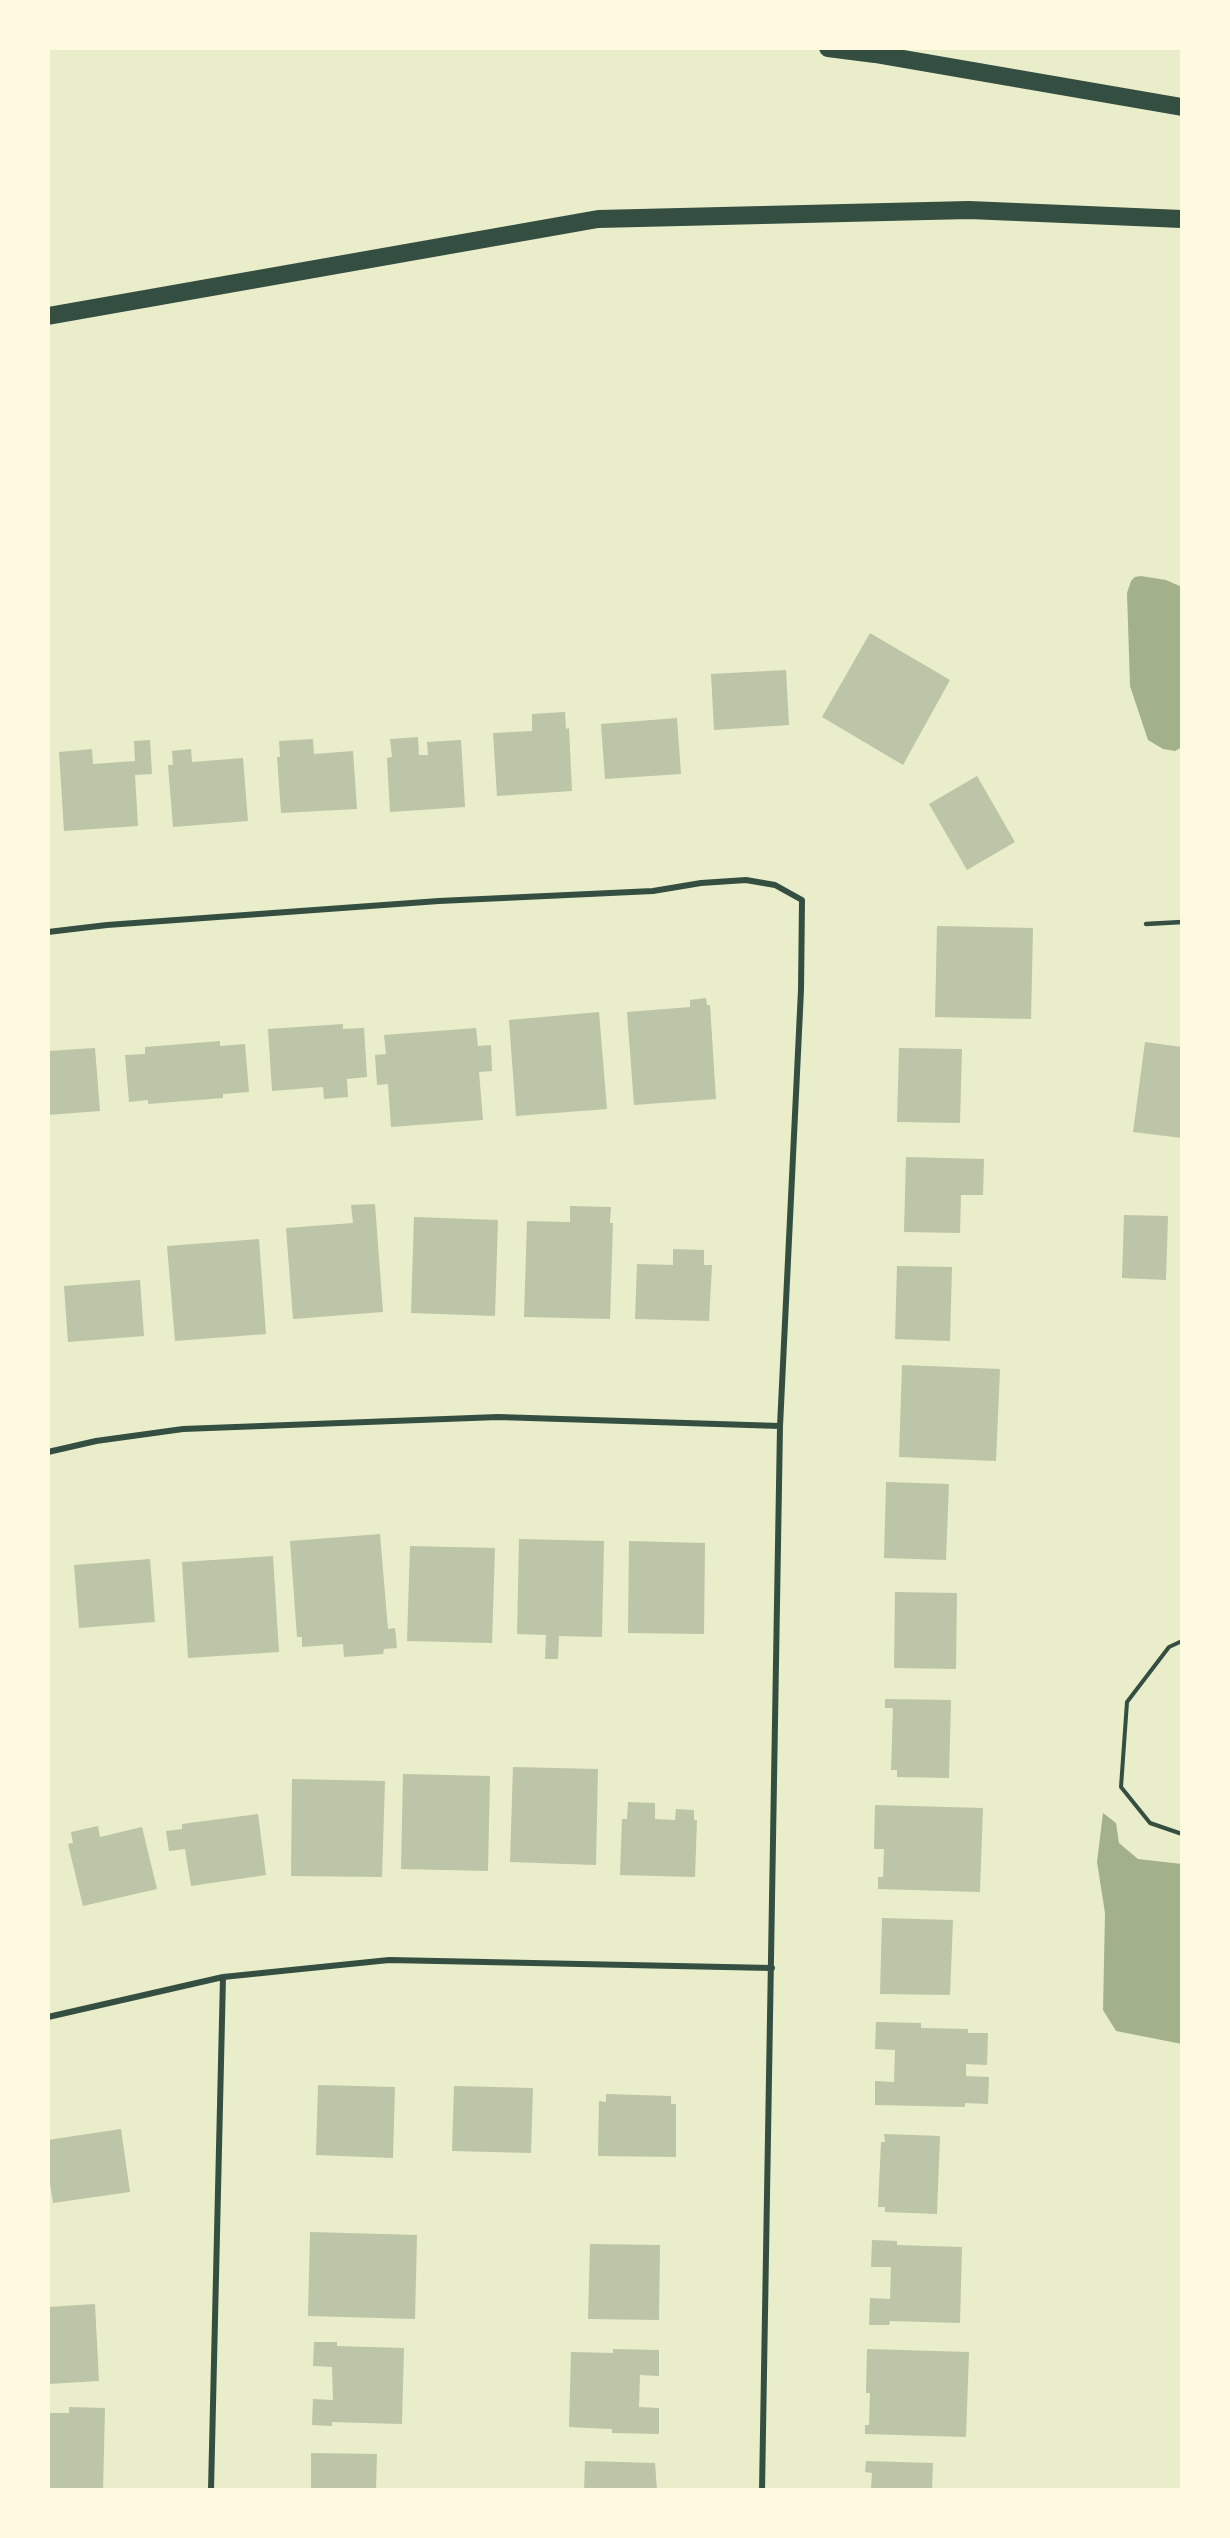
<!DOCTYPE html>
<html>
<head>
<meta charset="utf-8">
<style>
	body { margin:0 }
	#map { position:relative; width:1230px; height:2538px; overflow:hidden; background:#e9edc9; font-family:Barlow,sans-serif }
	canvas { display:block }
	.frame { position:absolute; inset:0; border:50px solid #fefae0; pointer-events:none }
</style>
</head>
<body>
<div id="map">
<canvas width="1230" height="2538"></canvas>
<div class="frame"></div>
</div>
<script>
const c = document.querySelector('canvas').getContext('2d');
c.lineJoin = 'round';
function fillPath(path, color) {
  c.fillStyle = color;
  c.fill(path, 'evenodd');
}
function toPath(rows) {
  const path = new Path2D();
  for (const r of rows) {
    path.moveTo(r[0], r[1]);
    for (let i = 2; i < r.length; i += 2) path.lineTo(r[i], r[i + 1]);
  }
  return path;
}
function strokePath(path, color, width, dash) {
  c.strokeStyle = color;
  c.lineWidth = width;
  c.lineCap = dash ? 'butt' : 'round';
  c.setLineDash(dash || []);
  c.stroke(path);
}
const water = toPath([
	[1141,576,1166,580,1182,587,1182,747,1175,751,1163,749,1148,740,1130,686,1127,593,1131,581,1135,577],
	[1103,1813,1116,1823,1119,1843,1138,1859,1182,1864,1182,2044,1116,2031,1103,2010,1105,1913,1097,1862]
]);
const building = toPath([
	[870,633,950,680,903,765,822,717],
	[786,670,789,725,714,730,711,674],
	[565,712,566,729,569,728,572,791,497,796,493,733,532,731,532,714],
	[677,718,681,774,605,779,601,724],
	[418,737,419,755,428,755,427,742,461,740,465,807,390,812,387,758,392,757,390,739],
	[313,739,314,754,353,751,357,809,281,813,277,757,280,757,279,741],
	[150,740,152,774,135,775,138,826,64,831,59,752,92,749,93,764,135,761,134,741],
	[191,749,192,762,243,758,248,821,173,827,168,765,173,765,172,751],
	[977,776,1015,842,967,870,929,804],
	[937,926,1033,928,1031,1019,935,1017],
	[706,998,707,1005,710,1005,716,1099,634,1105,627,1012,690,1007,690,1000],
	[599,1012,607,1109,516,1116,509,1020],
	[343,1024,343,1029,364,1028,367,1077,347,1079,348,1097,324,1099,323,1087,272,1091,268,1029],
	[476,1028,478,1046,491,1045,492,1071,479,1072,483,1120,391,1127,388,1084,377,1085,375,1055,386,1054,384,1035],
	[220,1041,220,1046,245,1044,249,1092,223,1094,223,1098,148,1104,148,1100,129,1102,125,1055,145,1054,145,1047],
	[1145,1042,1182,1047,1182,1138,1133,1132],
	[95,1048,100,1111,48,1115,48,1051],
	[899,1048,962,1049,960,1123,897,1122],
	[906,1157,984,1159,983,1195,961,1195,960,1233,904,1232],
	[375,1204,383,1312,293,1319,286,1228,353,1223,351,1205],
	[570,1206,611,1207,610,1223,613,1223,610,1319,524,1317,527,1221,570,1222],
	[1124,1215,1168,1216,1166,1280,1122,1278],
	[414,1217,498,1220,495,1316,411,1313],
	[259,1239,266,1334,175,1341,167,1246],
	[673,1249,704,1250,704,1265,712,1265,709,1321,635,1319,637,1264,673,1265],
	[897,1266,952,1267,950,1341,895,1339],
	[140,1280,144,1336,68,1342,64,1286],
	[902,1365,1000,1369,996,1461,899,1457],
	[886,1482,949,1484,946,1560,884,1558],
	[380,1534,388,1629,395,1628,397,1648,384,1649,383,1654,344,1657,343,1644,302,1647,302,1637,297,1637,290,1541],
	[519,1539,604,1541,602,1637,559,1636,558,1659,545,1659,546,1635,517,1634],
	[629,1541,705,1543,704,1634,628,1633],
	[410,1546,495,1548,492,1643,407,1641],
	[273,1556,279,1652,188,1658,182,1562],
	[150,1559,155,1622,79,1628,74,1565],
	[895,1592,957,1593,956,1669,894,1668],
	[885,1699,951,1700,949,1778,897,1777,897,1770,891,1770,893,1708,885,1708],
	[513,1767,598,1769,596,1865,510,1862],
	[403,1774,490,1776,488,1871,401,1869],
	[292,1779,385,1781,382,1877,291,1876],
	[628,1802,655,1803,655,1819,675,1820,676,1809,694,1810,694,1820,697,1820,695,1877,620,1875,622,1819,627,1819],
	[875,1805,983,1808,980,1892,878,1889,878,1877,883,1877,884,1849,874,1849],
	[258,1814,266,1875,191,1886,185,1849,169,1851,166,1831,182,1829,182,1824],
	[98,1826,100,1837,142,1827,157,1889,83,1906,68,1844,73,1843,71,1832],
	[882,1918,953,1920,950,1995,880,1994],
	[876,2022,921,2023,921,2028,968,2029,968,2033,988,2033,987,2065,966,2064,966,2076,989,2077,988,2104,965,2103,965,2107,875,2105,875,2081,894,2082,895,2050,875,2049],
	[318,2085,395,2087,393,2158,316,2155],
	[454,2086,533,2088,531,2153,452,2151],
	[606,2094,671,2096,671,2104,676,2104,676,2157,598,2156,599,2101,606,2102],
	[121,2129,130,2192,53,2203,48,2171,48,2140],
	[884,2134,940,2136,937,2214,885,2212,885,2207,878,2207,881,2142,885,2142],
	[310,2232,417,2235,415,2319,308,2316],
	[872,2240,897,2241,897,2245,962,2247,960,2323,890,2321,889,2325,869,2325,870,2298,890,2299,891,2267,871,2267],
	[590,2244,660,2245,659,2320,588,2319],
	[95,2304,99,2381,48,2384,48,2307],
	[314,2342,337,2342,337,2346,404,2348,402,2424,332,2422,332,2426,312,2425,313,2399,333,2400,332,2367,313,2366],
	[613,2349,659,2350,659,2376,640,2375,639,2407,659,2408,659,2434,612,2433,612,2429,569,2427,571,2352,613,2353],
	[867,2349,969,2352,966,2437,865,2434,865,2425,869,2425,870,2393,866,2393],
	[69,2407,105,2408,103,2490,48,2490,48,2413,69,2413],
	[311,2453,377,2454,376,2490,311,2490],
	[585,2461,655,2463,657,2490,584,2490],
	[866,2461,933,2463,932,2490,871,2490,872,2473,865,2472]
]);
const path = toPath([
	[1182,1641,1169,1647,1127,1702,1121,1787,1150,1823,1182,1834]
]);
const service = toPath([
	[1146,924,1182,922]
]);
const minor = toPath([
	[48,932,107,925,439,901,653,891,701,883,746,880,775,885,802,900,801,990,780,1426,762,2490],
	[48,1452,96,1441,183,1429,498,1417,780,1426],
	[48,2017,223,1977,389,1960,772,1968],
	[211,2490,223,1977]
]);
const motorway = toPath([
	[828,48,875,54,1182,107],
	[48,316,598,219,969,210,1182,219]
]);
fillPath(water, '#a3b18a');
fillPath(building, '#bcc5a7');
strokePath(path, '#344e41', 4);
strokePath(service, '#344e41', 4.5);
strokePath(minor, '#344e41', 6);
strokePath(motorway, '#344e41', 18);
</script>
</body>
</html>
